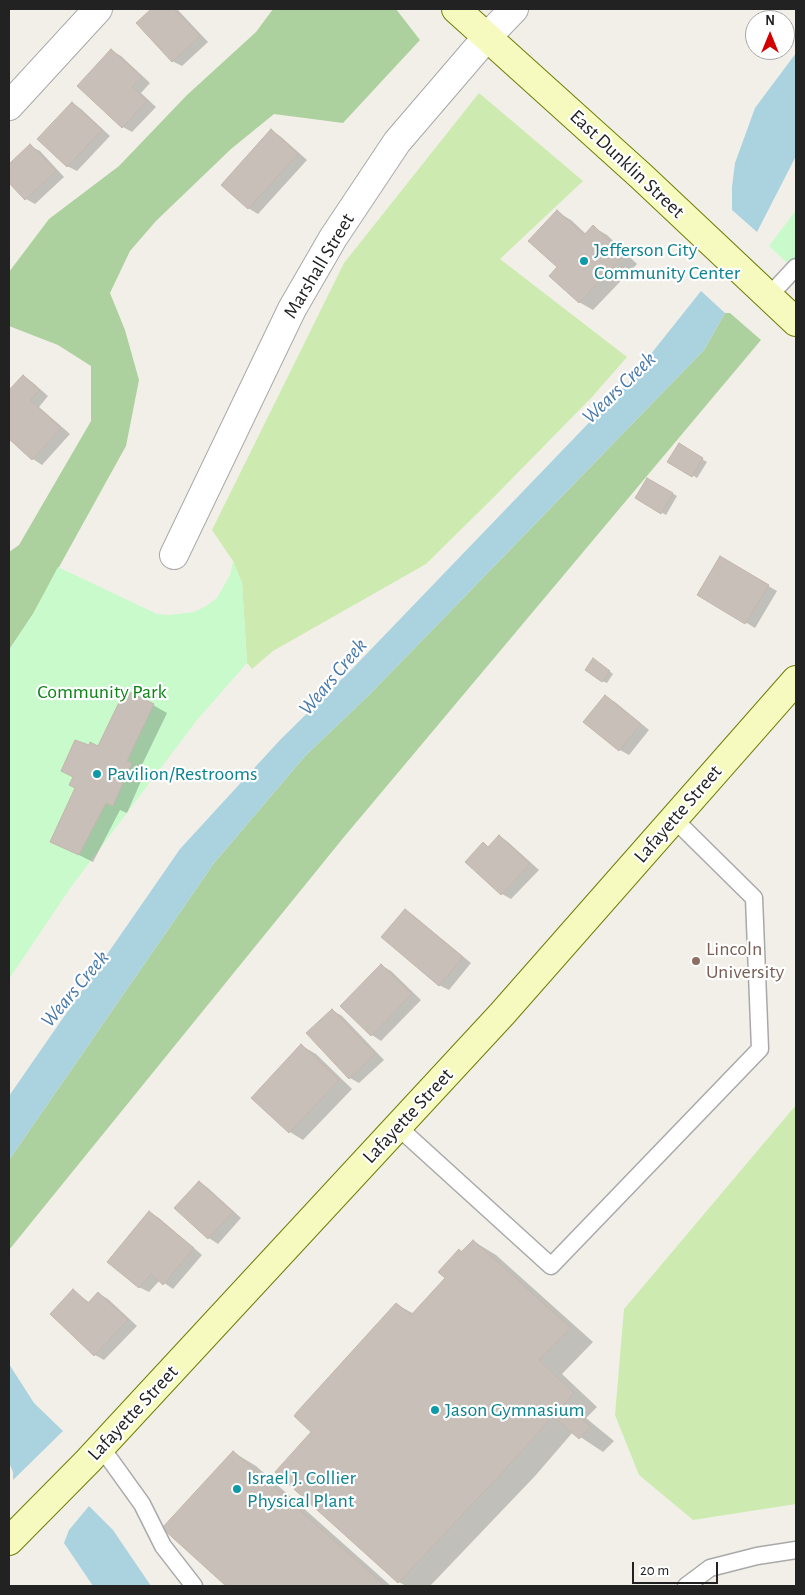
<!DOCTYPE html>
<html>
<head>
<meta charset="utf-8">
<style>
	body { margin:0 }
	#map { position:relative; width:805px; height:1595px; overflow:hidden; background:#f2efe9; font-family:"Alegreya Sans",sans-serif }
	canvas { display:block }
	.frame { position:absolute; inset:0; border:10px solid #222; pointer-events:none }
	.north { position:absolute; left:745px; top:10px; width:50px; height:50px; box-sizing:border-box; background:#fff; border:1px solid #a7a7a7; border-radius:50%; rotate:0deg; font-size:14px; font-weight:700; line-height:20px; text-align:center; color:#222 }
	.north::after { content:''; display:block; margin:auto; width:18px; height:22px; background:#d40000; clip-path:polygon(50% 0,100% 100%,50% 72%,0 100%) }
	.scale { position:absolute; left:632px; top:1562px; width:86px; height:22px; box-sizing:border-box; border:2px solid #222; border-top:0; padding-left:6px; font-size:15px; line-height:18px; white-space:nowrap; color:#222; -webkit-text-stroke:4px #fff; paint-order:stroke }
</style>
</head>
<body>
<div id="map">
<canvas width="805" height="1595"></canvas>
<div class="frame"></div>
<div class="north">N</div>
<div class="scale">20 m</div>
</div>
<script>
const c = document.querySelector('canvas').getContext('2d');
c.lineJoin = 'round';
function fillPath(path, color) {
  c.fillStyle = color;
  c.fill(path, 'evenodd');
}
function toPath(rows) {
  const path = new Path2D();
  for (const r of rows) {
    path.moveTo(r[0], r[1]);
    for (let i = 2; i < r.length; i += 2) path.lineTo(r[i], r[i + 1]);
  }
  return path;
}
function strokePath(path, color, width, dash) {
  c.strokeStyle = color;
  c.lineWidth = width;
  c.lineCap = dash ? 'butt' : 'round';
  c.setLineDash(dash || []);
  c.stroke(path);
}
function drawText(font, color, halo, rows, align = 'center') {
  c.font = font + ' "Alegreya Sans",sans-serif';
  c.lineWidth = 4.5;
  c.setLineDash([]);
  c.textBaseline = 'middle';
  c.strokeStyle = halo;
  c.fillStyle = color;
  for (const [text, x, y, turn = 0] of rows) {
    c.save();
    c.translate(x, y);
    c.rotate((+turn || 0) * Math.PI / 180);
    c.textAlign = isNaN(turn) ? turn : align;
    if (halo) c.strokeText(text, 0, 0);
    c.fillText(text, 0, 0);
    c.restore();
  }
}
const grass = toPath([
	[479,93,583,181,500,259,627,357,592,397,493,498,426,564,273,651,252,669,247,663,242,583,233,561,212,530,344,263],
	[796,1105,796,1504,693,1520,639,1475,615,1415,624,1309]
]);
const forest = toPath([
	[273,9,396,9,420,40,343,123,274,114,231,149,156,221,130,251,110,293,125,330,139,380,126,446,33,614,9,650,9,552,19,545,91,421,91,366,58,345,9,326,9,272,49,219,119,166,187,95,256,32],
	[725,313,730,313,761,340,344,837,9,1250,9,1160,214,863,305,756,370,694,704,350]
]);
const park = toPath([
	[796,210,796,271,769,246],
	[233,561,242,583,247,663,197,720,71,887,9,979,9,650,33,614,58,567,157,614,169,615,194,612,206,606,217,598,230,575]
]);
const water = toPath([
	[796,53,796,156,757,232,732,210,732,187,735,163,755,108],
	[701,291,725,313,704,350,370,694,305,756,214,863,9,1160,9,1096,180,849,280,740,353,668,631,379],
	[9,1364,34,1403,63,1431,13,1480,13,1472,9,1463],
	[89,1506,113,1530,151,1586,93,1586,64,1543,69,1530]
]);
const shadow = toPath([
	[153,9,177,9,208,42,182,66,172,61,137,23],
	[112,51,121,56,150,83,141,93,156,107,132,132,123,127,78,86],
	[72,103,81,109,110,136,77,171,67,166],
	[271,131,280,136,307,160,258,214,248,208],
	[30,146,40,151,64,177,35,204,26,199,9,181,9,166],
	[557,212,571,220,586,234,593,227,607,235,637,264,593,310,579,302,559,267],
	[23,376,32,382,48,396,39,407,70,434,42,465,33,459,9,438,9,392],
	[679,445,707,462,697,478,669,461],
	[648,479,677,496,666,515,637,498],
	[720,558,777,591,755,628,699,594],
	[597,662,613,674,607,683,602,681],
	[606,697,615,702,649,730,629,755,620,750],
	[153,705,167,713,140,769,145,772,127,813,120,810,93,862,51,841,77,788,90,747,99,747],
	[499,836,508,842,539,870,511,899,502,894,467,862,483,844,489,847],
	[405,910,414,916,471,963,449,990,439,985],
	[381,965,391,971,421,1000,381,1041,372,1035,342,1006],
	[332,1010,342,1016,384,1060,359,1083,350,1078],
	[302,1046,316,1054,352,1089,303,1140,290,1132],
	[199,1182,208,1188,241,1218,218,1244,209,1238],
	[149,1212,159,1218,202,1255,173,1289,160,1280,149,1292,139,1287],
	[473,1241,496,1255,593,1342,562,1374,597,1407,586,1418,614,1441,603,1452,573,1432,535,1476,430,1586,406,1586,399,1582,313,1431,396,1304,414,1314,447,1278,459,1251,462,1253],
	[74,1291,90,1303,99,1294,108,1299,137,1326,104,1360,95,1355,52,1314],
	[233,1452,256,1466,391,1586,228,1586,164,1528]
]);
const building = toPath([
	[151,9,174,9,200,36,172,62,136,23,151,9],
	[111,49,142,77,132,87,147,101,122,128,77,86,111,49],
	[72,102,102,130,67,167,37,139,72,102],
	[271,129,298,154,248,209,221,185,271,129],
	[30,144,56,171,25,200,9,183,9,164,30,144],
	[557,210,584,235,593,225,624,255,579,303,549,276,557,267,528,241,557,210],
	[23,375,40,390,30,400,61,428,32,460,9,439,9,390,23,375],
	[679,443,703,458,692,477,667,462,679,443],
	[647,478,673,493,661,514,635,498,647,478],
	[720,556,769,585,745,624,697,595,720,556],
	[593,658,610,671,602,682,585,670,593,658],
	[125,690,154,704,127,761,132,763,113,806,106,803,79,855,50,842,75,788,69,785,73,777,61,771,75,740,89,745,90,742,98,746,125,690],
	[605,695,641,724,619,751,583,722,605,695],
	[499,835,530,864,501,895,465,862,483,842,488,847,499,835],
	[405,909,463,957,439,986,381,937,405,909],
	[381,964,412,994,371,1036,340,1006,381,964],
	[332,1009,375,1054,349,1079,306,1033,332,1009],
	[301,1044,339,1080,289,1133,251,1098,301,1044],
	[199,1181,233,1212,208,1239,174,1208,199,1181],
	[149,1211,194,1248,163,1285,151,1274,139,1288,107,1262,149,1211],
	[473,1240,571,1328,539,1360,574,1393,564,1404,591,1427,579,1439,553,1416,512,1462,398,1583,275,1472,311,1432,294,1416,297,1412,396,1303,411,1315,445,1278,438,1272,459,1249,461,1252,473,1240],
	[73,1289,88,1303,98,1292,128,1320,94,1356,50,1314,73,1289],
	[233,1451,385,1586,226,1586,162,1528,233,1451]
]);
const service = toPath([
	[769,296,796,267],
	[398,1127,551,1266,760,1049,754,898,674,819],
	[101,1447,142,1504,163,1546,194,1586],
	[686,1586,710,1568,757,1556,796,1550]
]);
const minor = toPath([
	[9,106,98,9],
	[174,555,292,309,333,238,397,142,487,37,514,9]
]);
const secondary = toPath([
	[456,9,641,176,796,322],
	[9,1541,88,1461,502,1014,796,680]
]);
const markers = [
	[584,261,5,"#0f9aa8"],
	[97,774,5,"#0f9aa8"],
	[696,961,5,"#8d6e63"],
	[435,1410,5,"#0f9aa8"],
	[237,1489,5,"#0f9aa8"]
];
const streetNames = [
	["East Dunklin Street",627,164,43],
	["Marshall Street",319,266,-59],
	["Lafayette Street",678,814,-49],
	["Lafayette Street",408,1116,-47],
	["Lafayette Street",133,1413,-47]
];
const cultureNames = [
	["Jefferson City",594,250],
	["Community Center",594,273],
	["Pavilion/Restrooms",107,774],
	["Jason Gymnasium",445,1410],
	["Israel J. Collier",247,1478],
	["Physical Plant",247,1501]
];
const parkNames = [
	["Community Park",102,692]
];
const educationNames = [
	["Lincoln",706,949],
	["University",706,972]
];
const waterNames = [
	["Wears Creek",619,388,-44],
	["Wears Creek",333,677,-50],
	["Wears Creek",75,989,-50]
];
fillPath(grass, '#cdebb0');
fillPath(forest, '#add19e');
fillPath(park, '#c8facc');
fillPath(water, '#aad3df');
fillPath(shadow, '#0003');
fillPath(building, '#c7bfb8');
strokePath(building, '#c4b6ab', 1);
strokePath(service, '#a9a9a9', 19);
strokePath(minor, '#a9a9a9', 30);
strokePath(secondary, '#707d05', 30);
strokePath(service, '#fff', 16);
strokePath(minor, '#fff', 28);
strokePath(secondary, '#f7fabf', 28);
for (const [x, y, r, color] of markers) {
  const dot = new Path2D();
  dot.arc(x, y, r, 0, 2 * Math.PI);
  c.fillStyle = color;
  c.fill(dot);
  strokePath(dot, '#fff', 2);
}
drawText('20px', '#222', '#fff', streetNames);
drawText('20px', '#0d838f', '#fff', cultureNames, 'left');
drawText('20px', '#0c8416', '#fff', parkNames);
drawText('20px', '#785e54', '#fff', educationNames, 'left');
drawText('italic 21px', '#4a7aab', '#fff', waterNames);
</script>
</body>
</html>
